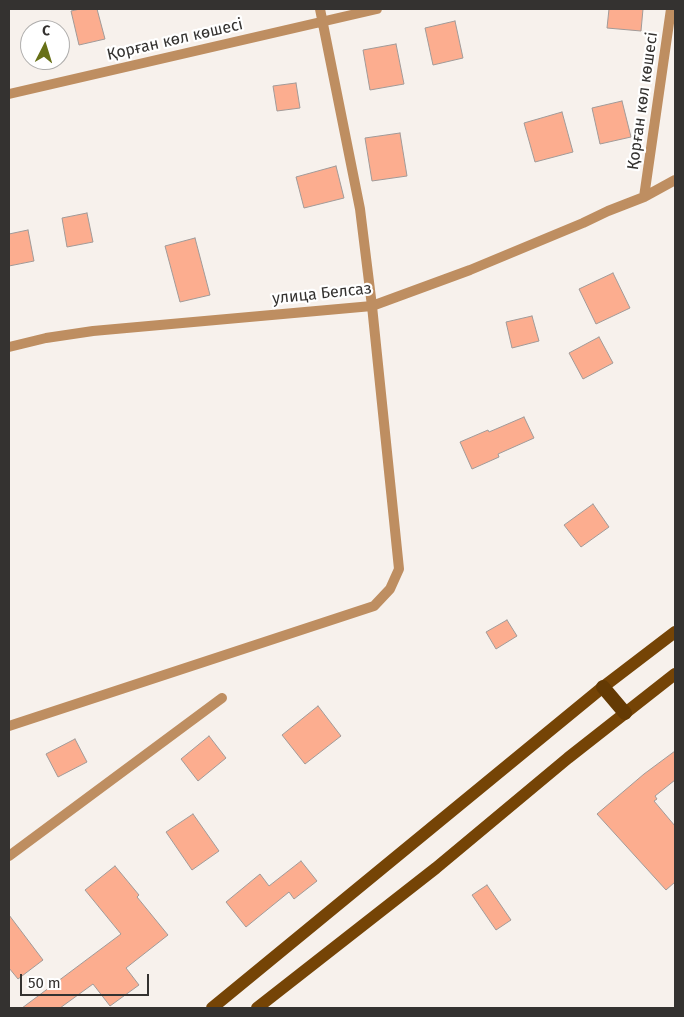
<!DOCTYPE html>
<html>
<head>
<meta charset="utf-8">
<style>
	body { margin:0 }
	#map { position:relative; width:684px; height:1017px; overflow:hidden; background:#f7f1ec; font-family:"Fira Sans",sans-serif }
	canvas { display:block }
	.frame { position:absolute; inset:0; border:10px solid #343230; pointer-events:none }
	.north { position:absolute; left:20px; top:20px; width:50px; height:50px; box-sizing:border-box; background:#fff; border:1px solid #aeadac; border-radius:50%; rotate:5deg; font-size:14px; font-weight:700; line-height:20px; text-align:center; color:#343230 }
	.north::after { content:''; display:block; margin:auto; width:18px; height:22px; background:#677017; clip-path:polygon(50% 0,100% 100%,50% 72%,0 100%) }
	.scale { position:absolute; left:20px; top:974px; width:129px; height:22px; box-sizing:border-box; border:2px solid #343230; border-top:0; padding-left:6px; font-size:15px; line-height:18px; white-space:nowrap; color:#343230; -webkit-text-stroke:4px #fff; paint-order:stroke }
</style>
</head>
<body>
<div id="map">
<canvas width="684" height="1017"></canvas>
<div class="frame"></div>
<div class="north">С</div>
<div class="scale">50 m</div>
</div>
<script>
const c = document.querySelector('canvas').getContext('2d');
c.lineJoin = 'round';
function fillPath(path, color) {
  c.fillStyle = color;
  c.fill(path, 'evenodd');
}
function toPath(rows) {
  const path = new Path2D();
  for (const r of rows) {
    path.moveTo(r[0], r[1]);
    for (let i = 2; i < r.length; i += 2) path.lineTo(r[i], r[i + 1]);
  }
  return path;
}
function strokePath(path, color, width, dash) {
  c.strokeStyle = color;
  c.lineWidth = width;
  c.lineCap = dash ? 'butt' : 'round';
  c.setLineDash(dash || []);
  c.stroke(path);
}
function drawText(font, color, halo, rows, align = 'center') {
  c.font = font + ' "Fira Sans",sans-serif';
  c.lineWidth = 4.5;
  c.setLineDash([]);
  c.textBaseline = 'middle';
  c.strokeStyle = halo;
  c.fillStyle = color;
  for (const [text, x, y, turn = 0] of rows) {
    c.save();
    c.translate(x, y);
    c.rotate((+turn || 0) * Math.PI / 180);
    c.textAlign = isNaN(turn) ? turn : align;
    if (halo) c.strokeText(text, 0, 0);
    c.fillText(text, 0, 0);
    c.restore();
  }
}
const building = toPath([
	[80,9,97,9,105,39,79,45,71,11,80,9],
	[609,9,643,9,641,31,607,28,609,9],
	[455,21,463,58,433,65,425,28,455,21],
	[396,44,404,84,370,90,363,50,396,44],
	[296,83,300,108,277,111,273,86,296,83],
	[622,101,631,137,600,144,592,108,622,101],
	[562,112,573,152,535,162,524,123,562,112],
	[400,133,407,176,372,181,365,138,400,133],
	[336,166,344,198,304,208,296,177,336,166],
	[87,213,93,242,67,247,62,218,87,213],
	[28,230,34,261,9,266,9,234,28,230],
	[195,238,210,295,180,302,165,246,195,238],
	[613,273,630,308,596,324,579,289,613,273],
	[532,316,539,341,512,348,506,322,532,316],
	[599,337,613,363,583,379,569,353,599,337],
	[524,417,534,438,498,454,499,457,472,469,460,442,488,430,489,432,524,417],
	[593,504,609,527,581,547,564,525,593,504],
	[507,620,517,636,496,649,486,632,507,620],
	[318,706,341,736,305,764,282,735,318,706],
	[209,736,226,758,198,781,181,759,209,736],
	[75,739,87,762,58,777,46,754,75,739],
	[675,751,675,780,655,796,657,799,654,801,675,826,675,882,666,890,597,814,644,774,675,751],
	[193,814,219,851,192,870,166,832,193,814],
	[301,861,317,881,294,899,289,892,246,927,226,902,260,874,269,886,301,861],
	[115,866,139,895,137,897,168,935,126,968,139,985,110,1006,93,984,60,1008,22,1008,121,934,85,890,115,866],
	[487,885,511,920,496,930,472,895,487,885],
	[9,915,43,960,18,979,9,968,9,915]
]);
const minor = toPath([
	[9,94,377,9],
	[644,197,671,9],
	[9,347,46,338,93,331,372,306,470,270,583,223,608,211,644,197,675,180],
	[9,726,374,606,390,589,399,569,372,306,360,209,320,9],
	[9,856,222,698]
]);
const primary = toPath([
	[212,1008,603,687,675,632],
	[257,1008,436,868,568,758,675,674]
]);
const trunk = toPath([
	[603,687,625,713]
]);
const streetNames = [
	["Қорған көл көшесі",175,40,-13],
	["Қорған көл көшесі",643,101,-82],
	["улица Белсаз",322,294,-6]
];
fillPath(building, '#fcad8f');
strokePath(building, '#a19a98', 1);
strokePath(minor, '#be8e61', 10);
strokePath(primary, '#754406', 12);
strokePath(trunk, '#643a04', 14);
drawText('16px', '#343230', '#fff', streetNames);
</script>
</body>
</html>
